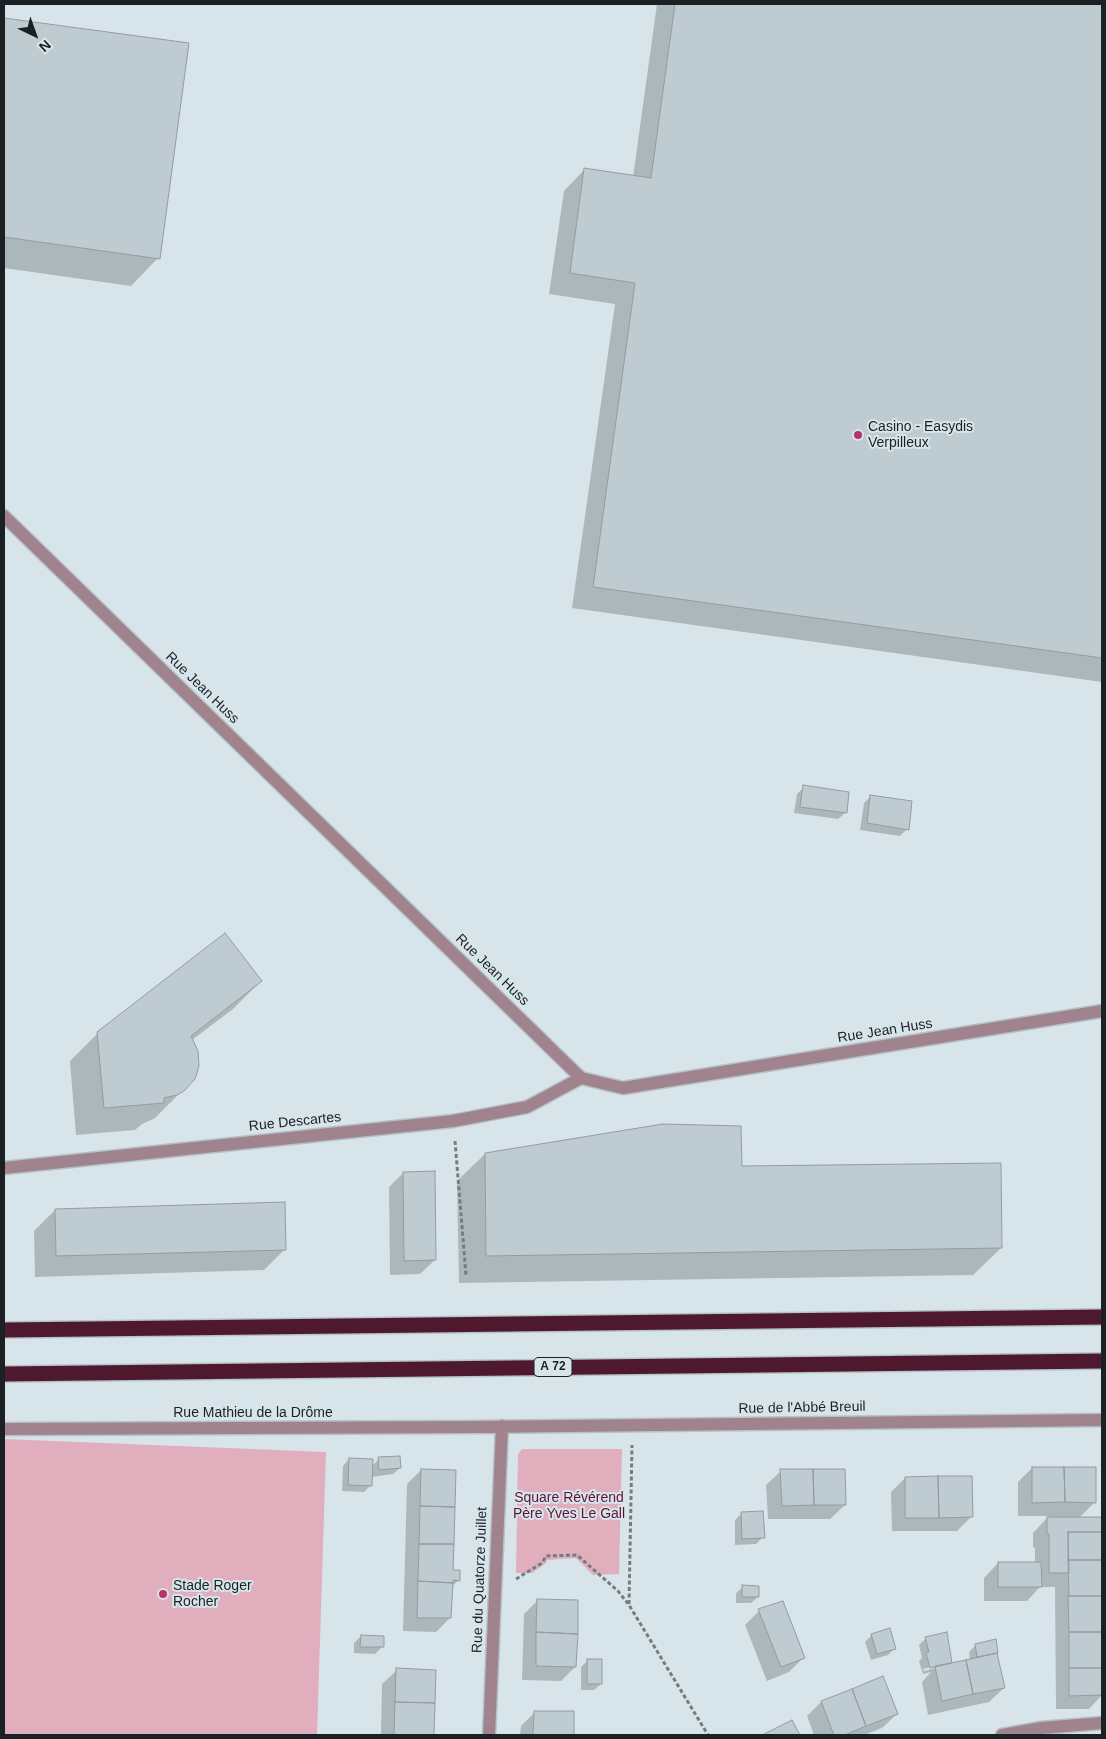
<!DOCTYPE html>
<html>
<head>
<meta charset="utf-8">
<style>
	body { margin:0 }
	#map { position:relative; width:1106px; height:1739px; overflow:hidden; background:#d7e5eb; font-family:Helvetica,sans-serif }
	canvas { display:block }
	.frame { position:absolute; inset:0; border:5px solid #1b2022; pointer-events:none }
	.north { position:absolute; left:10px; top:10px; width:50px; height:50px; -webkit-text-stroke:4px #d7e5eb; paint-order:stroke; rotate:138deg; font-size:14px; font-weight:700; line-height:20px; text-align:center; color:#1b2022 }
	.north::after { content:''; display:block; margin:auto; width:18px; height:22px; background:#1b2022; clip-path:polygon(50% 0,100% 100%,50% 72%,0 100%) }
</style>
</head>
<body>
<div id="map">
<canvas width="1106" height="1739"></canvas>
<div class="frame"></div>
<div class="north">N</div>
</div>
<script>
const c = document.querySelector('canvas').getContext('2d');
c.lineJoin = 'round';
function fillPath(path, color) {
  c.fillStyle = color;
  c.fill(path, 'evenodd');
}
function toPath(rows) {
  const path = new Path2D();
  for (const r of rows) {
    path.moveTo(r[0], r[1]);
    for (let i = 2; i < r.length; i += 2) path.lineTo(r[i], r[i + 1]);
  }
  return path;
}
function strokePath(path, color, width, dash) {
  c.strokeStyle = color;
  c.lineWidth = width;
  c.lineCap = dash ? 'butt' : 'round';
  c.setLineDash(dash || []);
  c.stroke(path);
}
function drawText(font, color, halo, rows, align = 'center') {
  c.font = font + ' Helvetica,sans-serif';
  c.lineWidth = 4;
  c.setLineDash([]);
  c.textBaseline = 'middle';
  c.strokeStyle = halo;
  c.fillStyle = color;
  for (const [text, x, y, turn = 0] of rows) {
    c.save();
    c.translate(x, y);
    c.rotate((+turn || 0) * Math.PI / 180);
    c.textAlign = isNaN(turn) ? turn : align;
    if (halo) c.strokeText(text, 0, 0);
    c.fillText(text, 0, 0);
    c.restore();
  }
}
const green = toPath([
	[4,1439,326,1452,317,1735,4,1735],
	[522,1449,622,1449,619,1574,593,1575,576,1558,547,1560,546,1563,532,1573,516,1573,518,1454]
]);
const shadow = toPath([
	[657,4,1102,4,1102,682,572,608,615,304,549,294,564,191,585,169,633,177],
	[4,19,188,44,158,258,131,286,4,268],
	[804,787,845,813,838,819,794,813,797,794],
	[871,796,907,829,900,836,860,830,864,803],
	[261,981,233,1009,192,1040,183,1090,155,1118,142,1124,135,1130,76,1135,70,1061,98,1033],
	[485,1154,740,1167,1001,1248,973,1275,459,1283,457,1181],
	[403,1173,435,1260,420,1274,390,1275,389,1187],
	[55,1210,285,1249,264,1270,35,1277,34,1231],
	[349,1459,372,1466,379,1459,400,1468,393,1474,371,1477,371,1485,364,1492,342,1491,343,1466],
	[1032,1468,1095,1502,1079,1518,1101,1518,1102,1695,1089,1709,1056,1709,1055,1587,1040,1587,1027,1601,984,1601,984,1578,998,1563,1035,1563,1035,1548,1033,1547,1033,1533,1049,1516,1018,1516,1018,1482],
	[421,1470,452,1571,459,1580,451,1587,450,1618,436,1632,403,1631,407,1484],
	[781,1471,845,1505,830,1519,768,1519,766,1485],
	[905,1478,971,1517,957,1531,892,1531,891,1492],
	[742,1513,763,1537,756,1544,735,1545,735,1520],
	[743,1587,758,1597,751,1603,736,1603,736,1593],
	[538,1600,575,1667,561,1681,522,1680,524,1614],
	[759,1611,803,1658,789,1672,767,1681,745,1625],
	[872,1635,895,1648,888,1655,871,1660,865,1642],
	[361,1636,382,1647,375,1654,354,1653,354,1643],
	[926,1638,948,1665,970,1660,969,1652,976,1645,997,1653,1004,1688,989,1702,928,1715,922,1682,931,1672,923,1674,919,1661,922,1658,919,1645],
	[939,1665,935,1668,924,1671,923,1669],
	[588,1660,601,1684,594,1690,581,1690,581,1667],
	[397,1670,435,1671,433,1735,381,1735,382,1684],
	[882,1678,897,1714,882,1728,864,1735,814,1735,807,1716,821,1702],
	[535,1712,573,1712,572,1735,520,1735,521,1726]
]);
const building = toPath([
	[675,4,1102,4,1102,658,593,587,635,283,570,273,584,168,651,178,675,4],
	[4,18,189,43,160,259,4,237,4,18],
	[803,785,849,792,847,813,800,807,803,785],
	[870,795,912,801,909,830,867,823,870,795],
	[225,933,262,981,191,1036,198,1051,199,1066,195,1079,184,1091,177,1095,164,1098,164,1103,104,1108,97,1032,225,933],
	[663,1124,741,1126,742,1166,1001,1163,1002,1248,486,1256,485,1153,663,1124],
	[435,1171,436,1260,404,1261,403,1172,435,1171],
	[285,1202,286,1250,56,1256,55,1209,285,1202],
	[400,1456,401,1468,379,1470,378,1457,400,1456],
	[349,1458,373,1459,372,1486,348,1485,349,1458],
	[1032,1467,1064,1467,1065,1502,1032,1503,1032,1467],
	[1064,1467,1096,1467,1096,1503,1065,1502,1064,1467],
	[421,1469,456,1470,455,1507,420,1506,421,1469],
	[780,1469,813,1469,814,1505,782,1506,780,1469],
	[813,1469,845,1469,846,1505,814,1505,813,1469],
	[938,1476,939,1518,905,1518,905,1477,938,1476],
	[938,1476,972,1476,973,1517,939,1518,938,1476],
	[420,1506,455,1507,454,1544,419,1544,420,1506],
	[763,1511,765,1538,742,1539,741,1512,763,1511],
	[1047,1517,1102,1517,1102,1532,1068,1532,1069,1573,1049,1573,1049,1534,1047,1533,1047,1517],
	[1068,1532,1102,1532,1102,1560,1068,1560,1068,1532],
	[419,1544,454,1544,453,1570,460,1570,460,1581,453,1580,453,1583,418,1581,419,1544],
	[1068,1560,1102,1560,1102,1596,1069,1596,1068,1560],
	[998,1562,1041,1562,1042,1587,998,1587,998,1562],
	[418,1581,453,1583,451,1618,417,1618,418,1581],
	[742,1585,759,1586,759,1597,742,1597,742,1585],
	[1068,1596,1102,1596,1102,1632,1069,1632,1068,1596],
	[537,1599,578,1600,578,1634,536,1632,537,1599],
	[783,1601,805,1658,781,1667,758,1609,783,1601],
	[890,1628,896,1649,877,1654,871,1634,890,1628],
	[536,1632,578,1634,576,1667,536,1666,536,1632],
	[947,1632,952,1663,930,1668,926,1653,929,1652,925,1637,947,1632],
	[1069,1632,1102,1632,1102,1668,1069,1668,1069,1632],
	[361,1635,384,1636,384,1647,360,1647,361,1635],
	[996,1639,998,1653,977,1657,975,1644,996,1639],
	[997,1653,1005,1688,973,1694,966,1660,997,1653],
	[587,1659,602,1659,602,1684,587,1684,587,1659],
	[966,1660,973,1694,942,1701,935,1666,966,1660],
	[396,1668,436,1670,435,1703,395,1702,396,1668],
	[1069,1668,1102,1668,1102,1695,1069,1696,1069,1668],
	[883,1676,898,1714,866,1726,852,1689,883,1676],
	[852,1689,866,1726,845,1735,834,1735,821,1701,852,1689],
	[395,1702,435,1703,434,1735,394,1735,395,1702],
	[534,1711,574,1711,574,1735,533,1735,534,1711],
	[792,1720,800,1735,762,1735,792,1720]
]);
const path = toPath([
	[455,1141,466,1275],
	[516,1579,542,1563,546,1556,577,1555,618,1591,629,1605,708,1735],
	[629,1604,632,1445]
]);
const street = toPath([
	[4,516,581,1078,623,1088,1102,1011],
	[4,1168,453,1121,527,1107,581,1078],
	[4,1429,476,1427,1102,1420],
	[489,1735,502,1426],
	[1002,1735,1041,1728,1102,1723]
]);
const highway = toPath([
	[4,1330,1102,1317],
	[4,1374,1102,1361]
]);
const markers = [
	[858,435,5,"#b8306e"],
	[163,1594,5,"#b8306e"]
];
const shields = [
	[553,1367,38]
];
const shieldNames = [
	["A 72",553,1367]
];
const poiNames = [
	["Casino - Easydis",868,427],
	["Verpilleux",868,443],
	["Stade Roger",173,1586],
	["Rocher",173,1602]
];
const streetNames = [
	["Rue Jean Huss",202,688,44],
	["Rue Jean Huss",492,970,44],
	["Rue Jean Huss",885,1031,-9],
	["Rue Descartes",295,1122,-6],
	["Rue de l'Abbé Breuil",802,1408,-1],
	["Rue Mathieu de la Drôme",253,1413],
	["Rue du Quatorze Juillet",480,1580,-88]
];
const parkNames = [
	["Square Révérend",569,1498],
	["Père Yves Le Gall",569,1514]
];
fillPath(green, '#e1aebe');
fillPath(shadow, '#0003');
fillPath(building, '#becbd1');
strokePath(building, '#909ca2', 1);
strokePath(street, '#b5c2c7', 15);
strokePath(highway, '#b5c2c7', 18);
strokePath(path, '#737c80', 3, [4, 2.5]);
strokePath(street, '#a0838c', 12);
strokePath(highway, '#4e192f', 15);
for (const [x, y, r, color] of markers) {
  const dot = new Path2D();
  dot.arc(x, y, r, 0, 2 * Math.PI);
  c.fillStyle = color;
  c.fill(dot);
  strokePath(dot, '#d7e5eb', 2);
}
for (const [x, y, w] of shields) {
  const box = new Path2D();
  box.roundRect(x - w / 2, y - 9.5, w, 19, 4);
  c.fillStyle = '#d7e5eb';
  c.fill(box);
  strokePath(box, '#1b2022', 1);
}
drawText('bold 12px', '#1b2022', null, shieldNames);
drawText('14px', '#1b2022', '#d7e5eb', poiNames, 'left');
drawText('14px', '#1b2022', '#d7e5eb', streetNames);
drawText('14px', '#5f1235', '#d7e5eb', parkNames);
</script>
</body>
</html>
